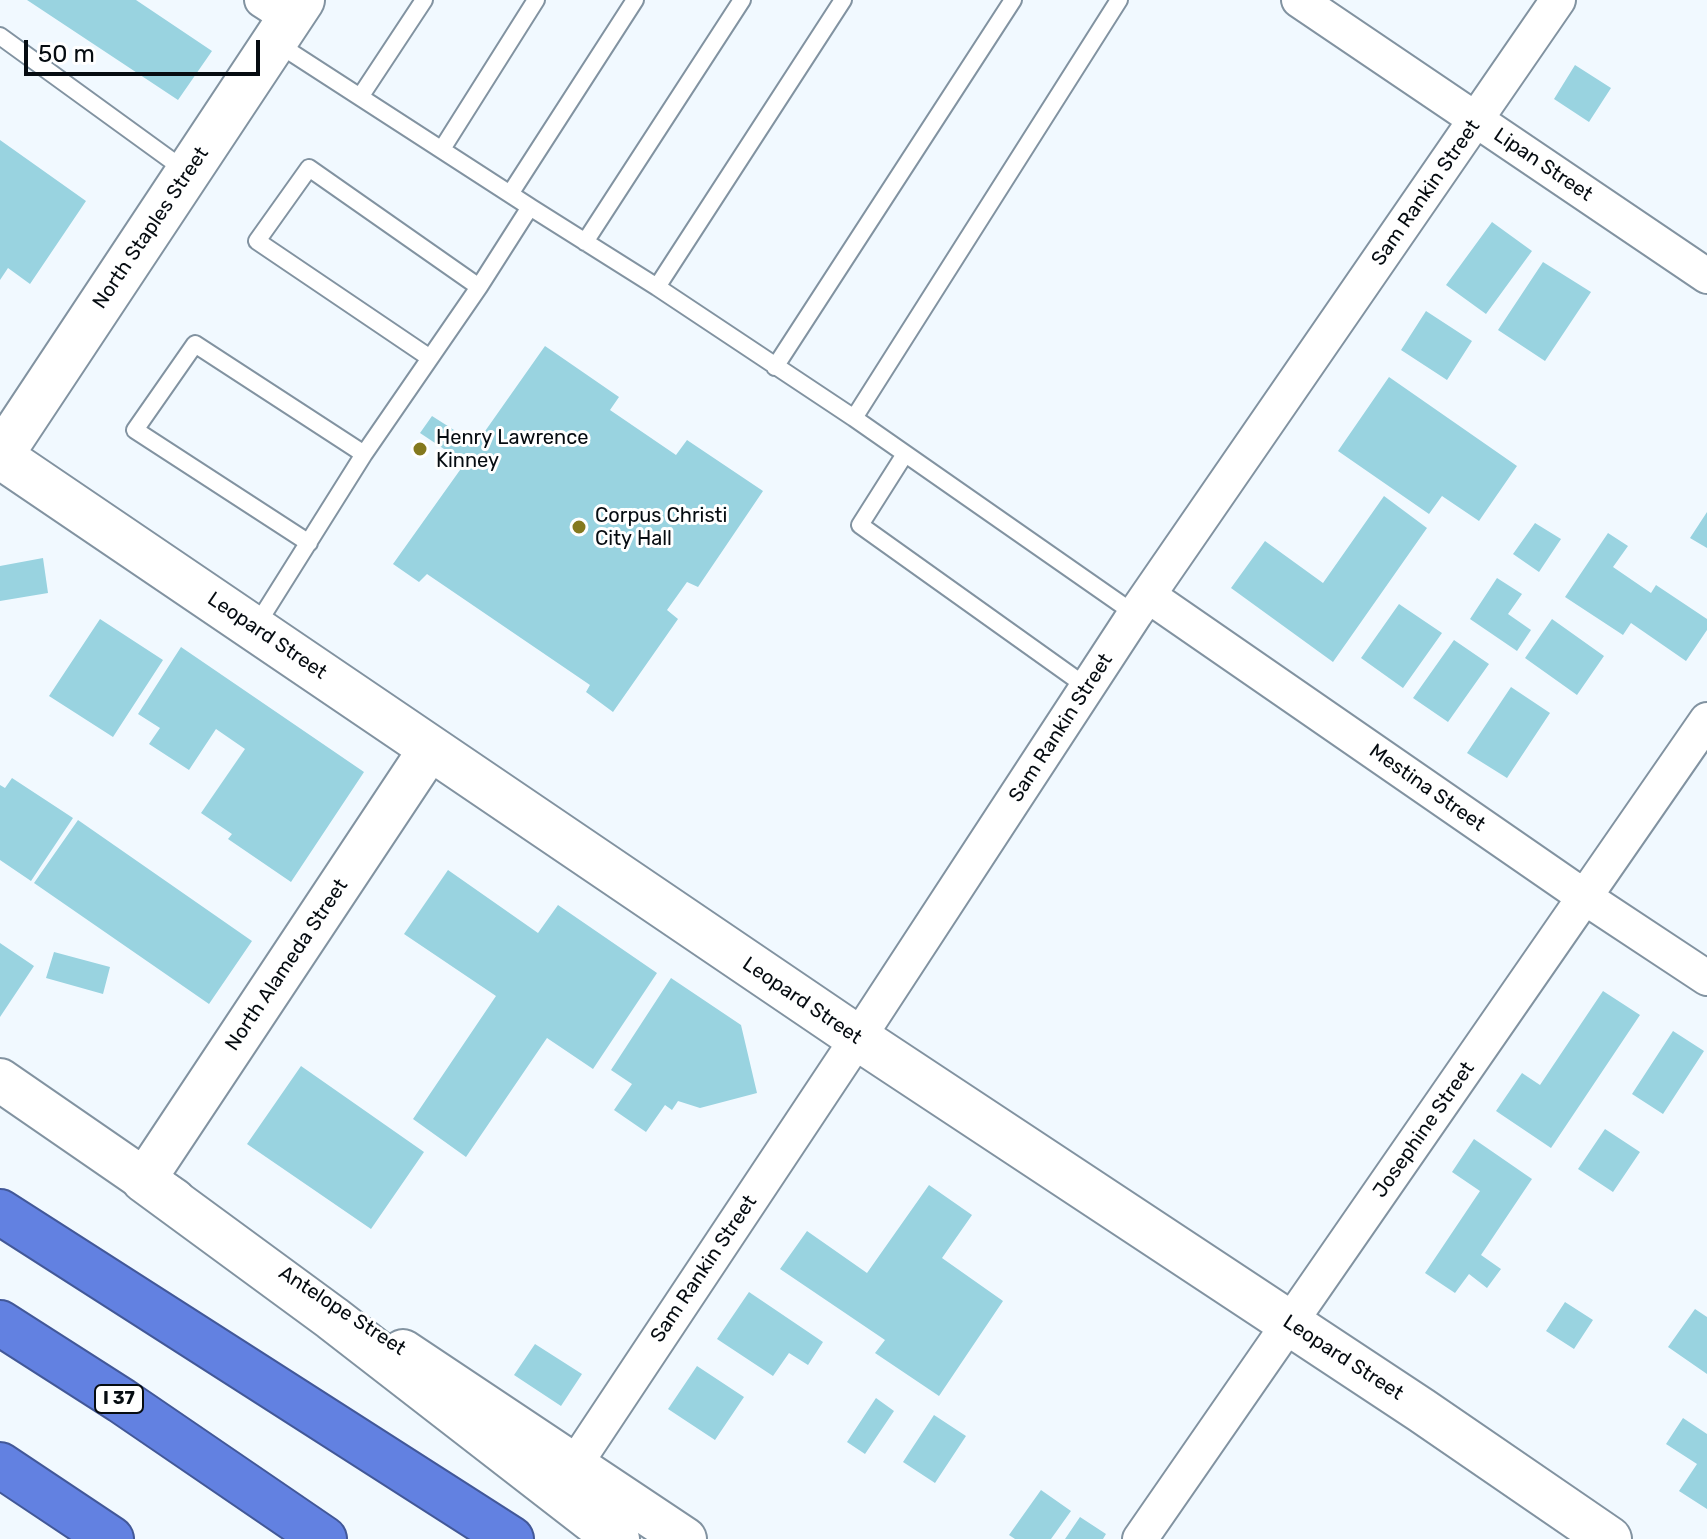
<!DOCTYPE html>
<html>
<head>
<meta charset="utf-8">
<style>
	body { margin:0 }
	#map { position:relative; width:1707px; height:1539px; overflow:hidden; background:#f1f9ff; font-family:Rubik,sans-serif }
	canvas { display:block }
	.scale { position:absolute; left:24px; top:40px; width:236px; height:36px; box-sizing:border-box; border:4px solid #060c11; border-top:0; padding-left:10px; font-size:24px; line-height:28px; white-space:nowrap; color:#060c11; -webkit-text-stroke:6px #fff; paint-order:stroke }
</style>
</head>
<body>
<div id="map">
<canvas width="1707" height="1539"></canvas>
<div class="scale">50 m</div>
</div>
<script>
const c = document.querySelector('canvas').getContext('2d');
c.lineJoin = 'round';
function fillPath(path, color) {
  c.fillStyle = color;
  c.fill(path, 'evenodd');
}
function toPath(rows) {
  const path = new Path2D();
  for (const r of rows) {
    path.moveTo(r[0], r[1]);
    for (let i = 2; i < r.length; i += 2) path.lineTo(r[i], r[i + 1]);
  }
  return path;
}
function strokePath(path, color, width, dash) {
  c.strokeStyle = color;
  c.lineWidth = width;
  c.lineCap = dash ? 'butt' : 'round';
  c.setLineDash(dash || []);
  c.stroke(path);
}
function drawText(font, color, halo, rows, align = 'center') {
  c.font = font + ' Rubik,sans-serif';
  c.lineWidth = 6;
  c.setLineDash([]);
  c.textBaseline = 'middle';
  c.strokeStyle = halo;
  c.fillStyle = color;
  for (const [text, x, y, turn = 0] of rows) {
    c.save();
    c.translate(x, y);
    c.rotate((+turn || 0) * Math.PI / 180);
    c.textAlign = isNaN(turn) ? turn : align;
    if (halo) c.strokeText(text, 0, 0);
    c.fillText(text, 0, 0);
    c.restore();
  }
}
const building = toPath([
	[27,0,136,0,212,51,178,100],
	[1575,65,1611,88,1589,122,1554,99],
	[0,140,86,201,30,284,8,268,0,280],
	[1492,222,1532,251,1486,314,1446,285],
	[1543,262,1591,292,1545,361,1498,330],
	[1426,311,1472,341,1447,380,1401,350],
	[545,346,619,397,610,410,676,455,687,440,763,491,698,587,687,582,667,610,678,619,613,712,586,692,590,685,427,574,419,582,393,564,465,463,420,433,432,416,476,444],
	[1389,377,1517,466,1479,521,1442,496,1429,514,1338,451],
	[1384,496,1427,528,1333,662,1231,588,1265,541,1323,583],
	[1707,512,1707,548,1690,538],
	[1535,523,1561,539,1539,572,1513,554],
	[1608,533,1628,546,1613,567,1651,593,1656,585,1707,619,1707,630,1686,661,1631,623,1623,635,1565,597],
	[43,558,48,593,0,601,0,566],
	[1497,578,1522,594,1508,614,1531,630,1517,651,1470,619],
	[1399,604,1442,633,1403,688,1361,658],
	[100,619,163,660,113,737,49,696],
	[1552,619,1604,656,1577,695,1525,658],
	[1454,640,1489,664,1448,722,1413,698],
	[181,647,364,772,291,882,228,839,232,834,201,813,245,749,216,729,189,770,149,744,160,728,138,714],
	[1511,687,1550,713,1507,778,1467,753],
	[12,778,73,818,31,881,0,860,0,785,5,788],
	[78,820,252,941,209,1004,34,883],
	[448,870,538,933,558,905,657,973,593,1069,547,1038,466,1157,413,1119,496,996,404,934],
	[0,943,34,966,0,1017],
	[54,952,110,967,103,994,46,978],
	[671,978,741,1025,757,1093,700,1108,678,1101,672,1110,665,1105,646,1132,614,1110,632,1084,611,1070],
	[1603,991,1640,1015,1551,1148,1496,1111,1522,1073,1540,1085],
	[1673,1031,1704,1051,1663,1114,1632,1094],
	[301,1066,424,1152,371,1229,247,1144],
	[1605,1129,1640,1152,1613,1192,1578,1169],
	[1474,1139,1532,1179,1481,1255,1501,1269,1487,1288,1469,1274,1455,1293,1425,1273,1480,1191,1452,1172],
	[929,1185,972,1215,942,1258,1003,1301,939,1396,875,1353,885,1340,780,1269,807,1231,867,1273],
	[749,1292,823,1342,808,1365,789,1353,773,1376,717,1339],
	[1565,1302,1593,1320,1574,1349,1546,1331],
	[1695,1309,1707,1317,1707,1374,1668,1347],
	[535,1344,582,1374,561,1406,514,1375],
	[697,1366,744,1397,715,1440,668,1409],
	[876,1398,894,1411,865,1454,847,1442],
	[934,1415,966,1436,935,1483,903,1462],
	[1683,1418,1707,1434,1707,1509,1679,1491,1697,1464,1666,1444],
	[1041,1490,1071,1511,1051,1539,1015,1539,1009,1535],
	[1080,1517,1106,1534,1103,1539,1065,1539]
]);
const service = toPath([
	[0,36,186,171],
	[360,97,424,0],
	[442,149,536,0],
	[510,194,635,0],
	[530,207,657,287,843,0],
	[585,242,742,0],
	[657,287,854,418,1135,614],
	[430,358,257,241,309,168,479,287],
	[775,367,1013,0],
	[854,418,1119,0],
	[905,454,860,525,1087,687],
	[309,543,135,430,195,344,364,454],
	[256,626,364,454,479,287,530,207,275,42]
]);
const minor = toPath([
	[262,0,290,18],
	[1299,0,1707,276],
	[1149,596,1586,898,1707,978],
	[575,1464,858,1038,1135,614,1558,0],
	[1140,1539,1707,720]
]);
const tertiary = toPath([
	[0,1080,174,1200],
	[144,1180,430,749],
	[403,1351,685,1539]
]);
const secondary = toPath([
	[0,456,858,1038,1421,1410,1609,1539],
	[0,456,302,0],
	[144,1180,332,1318,617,1539]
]);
const motorway = toPath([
	[0,1212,511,1539],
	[0,1323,122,1401,324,1539],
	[0,1465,111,1539]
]);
const markers = [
	[420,449,8,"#84791e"],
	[579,527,8,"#84791e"]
];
const shields = [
	[119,1399,48]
];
const shieldNames = [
	["I 37",119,1399]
];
const streetNames = [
	["Lipan Street",1543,165,34],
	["Sam Rankin Street",1426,193,-55],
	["North Staples Street",151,228,-56],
	["Leopard Street",267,636,34],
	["Sam Rankin Street",1061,728,-57],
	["Mestina Street",1427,788,35],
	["North Alameda Street",287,965,-56],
	["Leopard Street",802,1001,34],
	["Josephine Street",1424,1130,-55],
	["Sam Rankin Street",704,1269,-56],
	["Antelope Street",342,1311,33],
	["Leopard Street",1343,1358,33]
];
const poiNames = [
	["Henry Lawrence",436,438],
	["Kinney",436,461],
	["Corpus Christi",595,516],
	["City Hall",595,539]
];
fillPath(building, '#99d3e0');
strokePath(service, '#8293a1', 20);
strokePath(minor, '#8293a1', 38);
strokePath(tertiary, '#8293a1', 46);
strokePath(secondary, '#8293a1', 48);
strokePath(motorway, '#425898', 48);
strokePath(service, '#fff', 16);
strokePath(minor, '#fff', 34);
strokePath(tertiary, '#fff', 42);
strokePath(secondary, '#fff', 44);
strokePath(motorway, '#6281e1', 44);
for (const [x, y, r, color] of markers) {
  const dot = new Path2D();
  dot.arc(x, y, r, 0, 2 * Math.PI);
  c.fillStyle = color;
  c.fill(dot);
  strokePath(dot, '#fff', 3);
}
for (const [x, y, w] of shields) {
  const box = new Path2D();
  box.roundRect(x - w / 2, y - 14, w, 28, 6);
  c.fillStyle = '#fff';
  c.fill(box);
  strokePath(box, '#060c11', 2);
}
drawText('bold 18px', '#060c11', null, shieldNames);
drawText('20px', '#060c11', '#fff', streetNames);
drawText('20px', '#060c11', '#fff', poiNames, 'left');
</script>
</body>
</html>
